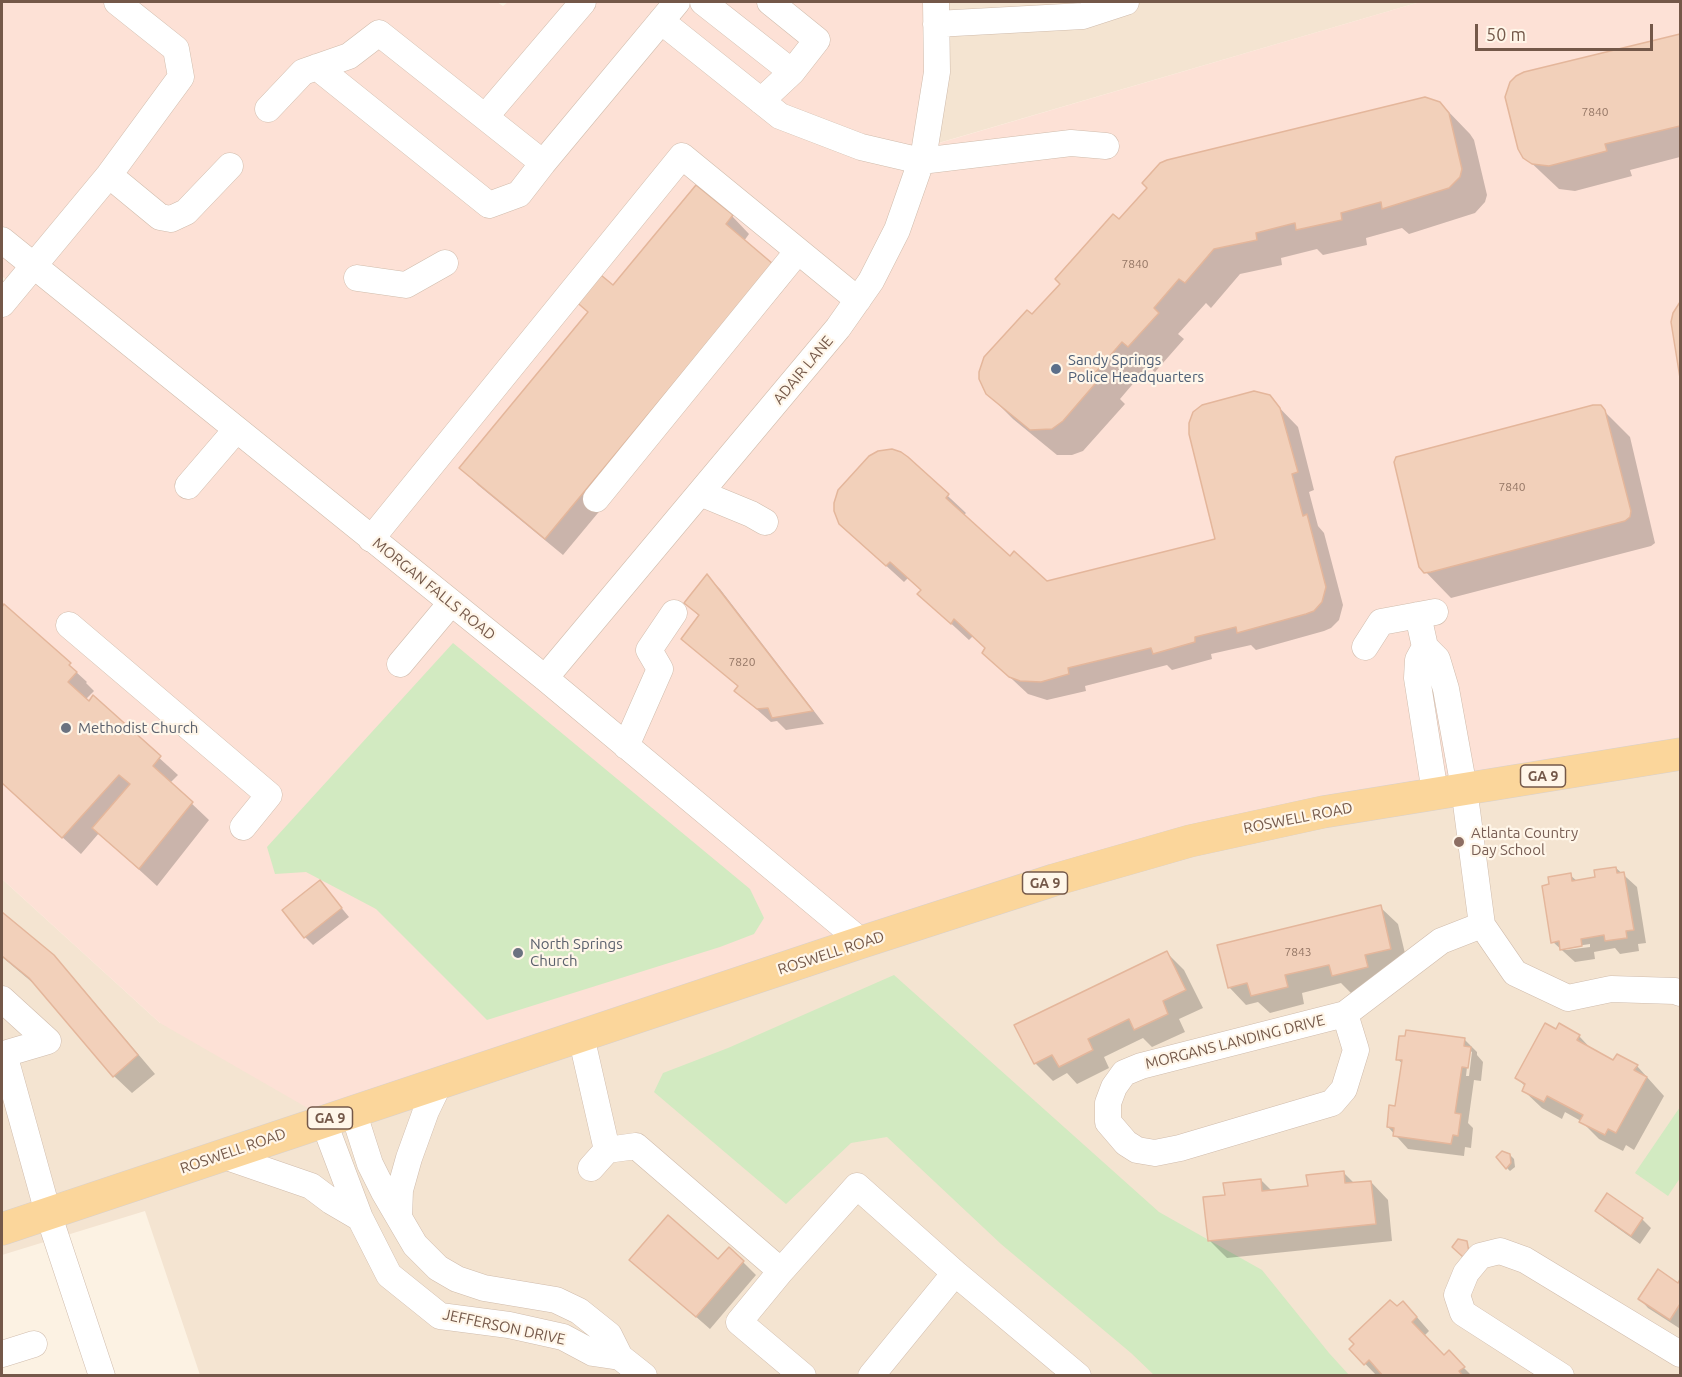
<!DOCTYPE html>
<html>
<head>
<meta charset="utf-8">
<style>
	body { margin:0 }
	#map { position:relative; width:1682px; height:1377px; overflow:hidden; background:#fcf2e3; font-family:Ubuntu,sans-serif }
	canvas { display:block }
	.frame { position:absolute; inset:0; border:3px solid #745849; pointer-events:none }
	.scale { position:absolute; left:1475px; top:24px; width:178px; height:27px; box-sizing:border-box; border:3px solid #745849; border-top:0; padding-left:8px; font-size:18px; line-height:21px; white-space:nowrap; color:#745849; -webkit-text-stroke:4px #fff6e9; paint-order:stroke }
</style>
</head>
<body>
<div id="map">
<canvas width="1682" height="1377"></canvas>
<div class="frame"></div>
<div class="scale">50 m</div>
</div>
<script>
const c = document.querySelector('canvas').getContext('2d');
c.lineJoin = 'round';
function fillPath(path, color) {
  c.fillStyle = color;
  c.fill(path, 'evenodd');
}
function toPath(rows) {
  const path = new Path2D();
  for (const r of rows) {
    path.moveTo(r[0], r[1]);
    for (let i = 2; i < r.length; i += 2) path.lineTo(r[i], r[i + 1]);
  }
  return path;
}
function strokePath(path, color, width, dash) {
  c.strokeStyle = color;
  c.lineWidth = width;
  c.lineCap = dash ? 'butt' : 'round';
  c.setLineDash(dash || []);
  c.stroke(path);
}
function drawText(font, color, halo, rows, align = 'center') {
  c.font = font + ' Ubuntu,sans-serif';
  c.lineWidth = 4.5;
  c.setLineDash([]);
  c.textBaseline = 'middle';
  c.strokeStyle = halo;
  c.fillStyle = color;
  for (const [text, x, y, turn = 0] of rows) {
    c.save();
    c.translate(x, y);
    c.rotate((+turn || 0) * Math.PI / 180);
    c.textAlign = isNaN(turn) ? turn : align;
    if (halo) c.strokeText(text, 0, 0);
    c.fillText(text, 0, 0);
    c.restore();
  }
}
const residential = toPath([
	[930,2,1420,2,935,144],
	[1680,743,1680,1375,200,1375,145,1211,2,1255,2,879,160,1023,927,909]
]);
const commercial = toPath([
	[2,2,497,2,503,6,508,2,930,2,936,144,1420,2,1680,2,1680,743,927,909,325,1118,160,1023,2,879,2,315,19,293,2,276]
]);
const green = toPath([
	[453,643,750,889,764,918,754,934,720,947,487,1020,376,909,306,872,275,874,267,847],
	[894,975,1159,1212,1262,1270,1329,1353,1349,1375,1154,1375,1131,1353,1001,1244,887,1137,851,1143,786,1204,654,1092,663,1073,728,1048],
	[1680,1107,1680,1178,1668,1196,1635,1173]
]);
const shadow = toPath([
	[1680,35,1680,157,1630,170,1632,176,1575,191,1559,189,1525,157,1524,73],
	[1444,107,1470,134,1474,140,1487,195,1485,202,1475,213,1409,234,1402,228,1366,238,1367,245,1323,255,1317,249,1281,258,1282,265,1240,274,1211,308,1206,303,1178,334,1184,339,1155,372,1148,366,1120,399,1125,404,1083,451,1072,455,1057,455,1013,419,987,393,1032,316,1119,221],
	[732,216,749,234,744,241,790,282,563,555,478,485,461,468,613,288],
	[1680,304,1680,371,1673,330],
	[1269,397,1298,427,1314,490,1309,492,1318,526,1324,533,1343,605,1339,620,1331,628,1324,631,1256,650,1251,645,1211,654,1212,659,1172,670,1167,665,1085,686,1086,691,1047,700,1028,694,984,653,986,649,973,636,969,640,919,594,922,591,908,578,904,582,859,541,904,455,966,513,963,516,1010,559,1046,583,1217,540],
	[1600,407,1630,437,1655,543,1651,546,1451,598,1420,566],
	[707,576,720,589,824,724,786,730,777,721,771,722,736,691,739,687,683,639,700,617,686,603],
	[4,606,87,682,86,683,94,691,85,700,89,703,93,698,178,775,170,783,209,820,157,886,99,833,81,854,2,783,2,609],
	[1616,868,1637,887,1646,943,1638,944,1639,951,1620,954,1615,948,1594,952,1595,959,1575,962,1553,942,1570,875,1577,881,1597,878],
	[1590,944,1590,947,1566,950,1563,948],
	[320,882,349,917,313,945,305,937],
	[1380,907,1398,924,1408,966,1384,985,1351,993,1341,983,1302,993,1304,1004,1270,1013,1258,1002,1246,1005,1229,987],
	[2,914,53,957,71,975,155,1074,132,1093,114,1076,39,988,2,957],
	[1167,953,1184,970,1203,1008,1179,1019,1185,1032,1152,1047,1143,1038,1104,1057,1109,1068,1077,1084,1067,1073,1053,1081,1035,1063],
	[1556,1031,1579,1036,1594,1052,1614,1062,1637,1066,1664,1096,1634,1150,1626,1145,1623,1151,1599,1139,1581,1121,1565,1112,1562,1119,1542,1108,1524,1091,1526,1087,1517,1078],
	[1464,1039,1477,1052,1477,1055,1483,1062,1481,1081,1474,1080,1468,1123,1473,1128,1471,1148,1465,1147,1464,1156,1408,1149,1388,1127,1396,1108,1403,1064,1397,1059],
	[1469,1050,1472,1052,1469,1076,1466,1076],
	[1510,1155,1514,1159,1515,1167,1510,1171,1507,1168],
	[1343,1172,1355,1184,1371,1182,1388,1200,1392,1241,1227,1258,1209,1240,1227,1196,1261,1180,1272,1191,1309,1188],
	[1608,1195,1642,1219,1651,1228,1640,1244,1605,1219,1597,1211],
	[631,1260,743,1262,756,1275,710,1329],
	[1680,1282,1680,1325,1679,1328,1648,1308,1640,1299,1678,1285],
	[1397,1308,1416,1316,1429,1331,1424,1336,1445,1357,1449,1353,1472,1376,1385,1376,1382,1373,1377,1376,1351,1349]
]);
const building = toPath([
	[1680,34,1680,126,1605,144,1607,151,1549,166,1532,164,1523,158,1518,149,1505,97,1510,82,1516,76,1524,72,1680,34],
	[1425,97,1440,102,1449,113,1462,169,1460,177,1449,188,1382,209,1381,202,1341,213,1342,220,1296,230,1295,223,1256,233,1257,240,1214,249,1185,283,1179,279,1154,308,1159,313,1128,347,1122,342,1095,373,1101,377,1063,421,1052,429,1030,430,986,394,979,379,979,372,984,357,1027,310,1032,314,1060,284,1055,279,1113,214,1119,219,1147,188,1142,183,1160,163,1167,160,1425,97],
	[696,185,733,215,726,224,773,264,545,539,459,468,588,312,573,299,596,271,613,285,696,185],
	[1680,302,1680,378,1671,322,1673,313,1680,302],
	[1254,391,1270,395,1280,408,1298,472,1292,474,1303,516,1307,514,1326,587,1322,602,1314,611,1306,614,1237,633,1236,627,1195,637,1195,642,1153,654,1151,648,1068,668,1069,674,1041,682,1020,681,1009,677,982,653,985,648,954,619,951,624,917,594,921,590,890,562,886,566,839,524,834,511,834,503,838,490,869,456,878,451,892,449,901,452,908,457,949,494,946,498,1010,556,1014,551,1047,581,1215,539,1189,434,1189,423,1193,412,1202,405,1254,391],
	[1593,405,1601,405,1605,410,1631,511,1630,517,1625,521,1431,572,1424,573,1419,567,1394,462,1396,457,1593,405],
	[707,574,813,711,772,718,768,708,757,709,734,691,738,686,681,639,699,615,684,603,707,574],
	[4,604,71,663,69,665,77,672,68,682,89,701,93,695,161,756,153,766,193,802,139,869,92,828,130,784,119,775,62,838,2,783,2,607,4,604],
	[1616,867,1617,873,1624,872,1634,930,1626,931,1627,938,1605,941,1604,935,1581,939,1582,946,1560,950,1559,941,1551,943,1542,886,1549,884,1548,877,1571,873,1572,881,1595,877,1594,870,1616,867],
	[320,880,342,908,304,938,282,910,320,880],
	[1381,905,1391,949,1365,955,1368,967,1332,976,1329,965,1285,975,1288,987,1251,996,1247,983,1228,988,1217,945,1381,905],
	[2,912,54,955,138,1055,113,1077,29,978,2,956,2,912],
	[1167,951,1186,990,1163,1001,1168,1014,1134,1030,1129,1019,1088,1039,1093,1050,1059,1067,1052,1055,1034,1064,1014,1025,1167,951],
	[1545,1023,1556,1029,1559,1023,1580,1035,1577,1040,1613,1060,1617,1054,1638,1065,1634,1070,1647,1077,1616,1133,1608,1129,1605,1135,1579,1122,1583,1115,1547,1096,1544,1102,1522,1091,1525,1084,1515,1078,1545,1023],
	[1406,1030,1465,1038,1464,1046,1471,1047,1468,1068,1462,1067,1455,1113,1461,1114,1458,1136,1453,1135,1451,1144,1393,1136,1394,1128,1387,1127,1389,1105,1395,1106,1402,1060,1396,1060,1399,1036,1405,1036,1406,1030],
	[1502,1151,1510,1154,1511,1163,1506,1169,1496,1157,1502,1151],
	[1344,1171,1345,1183,1371,1181,1376,1224,1208,1241,1203,1197,1225,1195,1223,1183,1261,1179,1262,1191,1308,1186,1306,1175,1344,1171],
	[1607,1193,1643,1218,1631,1236,1595,1211,1607,1193],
	[668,1215,718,1259,729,1247,744,1261,696,1317,629,1260,668,1215],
	[1458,1239,1467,1241,1469,1252,1463,1257,1452,1247,1458,1239],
	[1658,1269,1678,1283,1680,1279,1680,1304,1670,1320,1638,1299,1658,1269],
	[1390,1300,1397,1306,1403,1301,1417,1317,1412,1322,1444,1355,1449,1350,1465,1367,1459,1371,1463,1376,1383,1376,1369,1360,1364,1365,1349,1349,1354,1344,1349,1339,1390,1300]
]);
const minor = toPath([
	[703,2,792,72,761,101],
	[770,2,817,40,792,72],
	[661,21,780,116,861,147,921,161,1071,143,1106,146],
	[936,24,1083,16,1126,2],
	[268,109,303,72,349,56,379,33,543,163,519,194,489,205,317,67],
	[485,117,583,2],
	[543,163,677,2],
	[109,175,160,217,171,219,186,212,230,166],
	[2,240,545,678,862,942],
	[357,278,406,285,445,263],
	[2,304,109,175,181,77,176,49,117,2],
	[188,486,236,430],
	[700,493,751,514,765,522],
	[596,499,798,251],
	[371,539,682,156,858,300],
	[1418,615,1425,647,1437,659,1446,689,1464,788,1482,925,1515,973,1568,998,1611,989,1675,991,1680,993],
	[69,625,269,795,243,827],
	[1365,647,1381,622,1435,612],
	[1425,647,1418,660,1417,678,1435,793],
	[400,664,451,603],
	[545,678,838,328,871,281,897,230,924,153,937,72,936,2],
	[626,746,660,669,649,650,674,613],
	[2,999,48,1041,4,1054,48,1213,102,1376],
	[1345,1014,1356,1050,1344,1089,1332,1103,1180,1148,1155,1153,1137,1150,1126,1143,1108,1122,1108,1103,1114,1087,1124,1073,1141,1066,1345,1014,1441,941,1482,925],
	[581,1036,607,1150,591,1168],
	[353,1111,370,1164,384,1192,415,1245,438,1268,457,1279,484,1288,556,1300,579,1311,609,1335,620,1357,644,1376],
	[323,1120,360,1218,389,1275,440,1316,509,1325,563,1337,593,1353,620,1357],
	[607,1150,636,1146,781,1271,739,1322,803,1376],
	[221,1155,311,1186,331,1201,360,1218],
	[399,1217,400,1190,409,1158,426,1111,440,1082],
	[781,1271,857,1186,955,1273],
	[2,1354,34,1344],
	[871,1376,955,1273,1078,1376],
	[1561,1376,1463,1313,1457,1295,1466,1273,1480,1256,1500,1251,1525,1260,1680,1354]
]);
const major = toPath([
	[2,1229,862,942,1054,880,1190,841,1323,812,1680,754]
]);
const markers = [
	[1056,369,6,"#5c6f8a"],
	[66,728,6,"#6b7280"],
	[1459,842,6,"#8d6e63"],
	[518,953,6,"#6b7280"]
];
const numberNames = [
	["7840",1595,112],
	["7840",1135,264],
	["7840",1512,487],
	["7820",742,662],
	["7843",1298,952]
];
const shields = [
	[1543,776,45],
	[1045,883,45],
	[330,1118,45]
];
const shieldNames = [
	["GA 9",1543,776],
	["GA 9",1045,883],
	["GA 9",330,1118]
];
const serviceNames = [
	["Sandy Springs",1068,360],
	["Police Headquarters",1068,377]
];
const streetNames = [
	["ADAIR LANE",803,370,-50],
	["MORGAN FALLS ROAD",434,589,39],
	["ROSWELL ROAD",1298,818,-11],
	["ROSWELL ROAD",831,953,-18],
	["MORGANS LANDING DRIVE",1235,1042,-14],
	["ROSWELL ROAD",233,1151,-19],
	["JEFFERSON DRIVE",504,1327,12]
];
const worshipNames = [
	["Methodist Church",78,728],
	["North Springs",530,944],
	["Church",530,961]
];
const educationNames = [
	["Atlanta Country",1471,833],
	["Day School",1471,850]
];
fillPath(residential, '#f4e4d1');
fillPath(commercial, '#fde1d6');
fillPath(green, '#d2eac1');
fillPath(shadow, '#0003');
fillPath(building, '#f2d0ba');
strokePath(building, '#e4b69b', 1.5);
strokePath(minor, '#d0bcac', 27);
strokePath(major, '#d8d0cc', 33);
strokePath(minor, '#fff', 26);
strokePath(major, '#fbd69b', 32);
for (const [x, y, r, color] of markers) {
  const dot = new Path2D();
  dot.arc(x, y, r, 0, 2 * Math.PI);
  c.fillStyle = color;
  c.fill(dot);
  strokePath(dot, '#fff6e9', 2);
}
drawText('12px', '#947665', null, numberNames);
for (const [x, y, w] of shields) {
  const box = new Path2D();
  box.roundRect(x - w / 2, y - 11, w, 22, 4.5);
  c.fillStyle = '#fff6e9';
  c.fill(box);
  strokePath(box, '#745849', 1.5);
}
drawText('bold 14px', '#745849', null, shieldNames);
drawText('15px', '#4e5e75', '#fff6e9', serviceNames, 'left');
drawText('15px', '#745849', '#fff6e9', streetNames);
drawText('15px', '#5b616d', '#fff6e9', worshipNames, 'left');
drawText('15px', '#785e54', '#fff6e9', educationNames, 'left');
</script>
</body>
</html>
